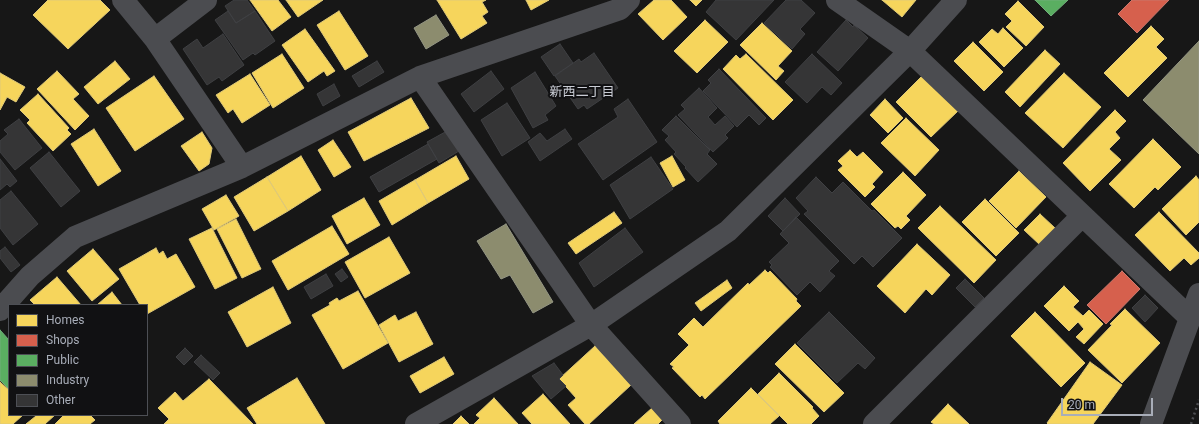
<!DOCTYPE html>
<html>
<head>
<meta charset="utf-8">
<style>
	body { margin:0 }
	#map { position:relative; width:1199px; height:424px; overflow:hidden; background:#171717; font-family:Roboto,sans-serif }
	canvas { display:block }
	.legend { position:absolute; left:8px; top:304px; width:140px; height:112px; box-sizing:border-box; background:#111113; border:1px solid #4d4f55; margin:0; padding:5px 7px; list-style:none; font-size:12px; color:#a8adb8 }
	.legend li { display:flex; align-items:center; gap:8px; height:20px }
	.legend b { width:20px; border:1px solid #4d4f55 }
	.scale { position:absolute; left:1061px; top:398px; width:92px; height:18px; box-sizing:border-box; border:2px solid #a8adb8; border-top:0; padding-left:5px; font-size:12px; line-height:14px; white-space:nowrap; color:#a8adb8; -webkit-text-stroke:3px #111113; paint-order:stroke }
</style>
</head>
<body>
<div id="map">
<canvas width="1199" height="424"></canvas>
<ul class="legend">
<li><b style="height:11px;background:#f6d55c"></b>Homes</li>
<li><b style="height:11px;background:#d6604d"></b>Shops</li>
<li><b style="height:11px;background:#5aae61"></b>Public</li>
<li><b style="height:11px;background:#8c8c6e"></b>Industry</li>
<li><b style="height:11px;background:#353536"></b>Other</li>
</ul>
<div class="scale">20 m</div>
</div>
<script>
const c = document.querySelector('canvas').getContext('2d');
c.lineJoin = 'round';
function fillPath(path, color) {
  c.fillStyle = color;
  c.fill(path, 'evenodd');
}
function toPath(rows) {
  const path = new Path2D();
  for (const r of rows) {
    path.moveTo(r[0], r[1]);
    for (let i = 2; i < r.length; i += 2) path.lineTo(r[i], r[i + 1]);
  }
  return path;
}
function strokePath(path, color, width, dash) {
  c.strokeStyle = color;
  c.lineWidth = width;
  c.lineCap = dash ? 'butt' : 'round';
  c.setLineDash(dash || []);
  c.stroke(path);
}
function drawText(font, color, halo, rows, align = 'center') {
  c.font = font + ' Roboto,"Noto Sans JP",sans-serif';
  c.lineWidth = 4;
  c.setLineDash([]);
  c.textBaseline = 'middle';
  c.strokeStyle = halo;
  c.fillStyle = color;
  for (const [text, x, y, turn = 0] of rows) {
    c.save();
    c.translate(x, y);
    c.rotate((+turn || 0) * Math.PI / 180);
    c.textAlign = isNaN(turn) ? turn : align;
    if (halo) c.strokeText(text, 0, 0);
    c.fillText(text, 0, 0);
    c.restore();
  }
}
const homes = toPath([
	[48,0,100,0,110,10,68,49,33,15,48,0],
	[250,0,278,0,291,17,272,31,250,0],
	[286,0,323,0,298,17,286,0],
	[437,0,486,0,482,2,488,12,482,16,487,23,461,39,437,0],
	[526,0,549,0,531,10,526,0],
	[654,0,671,0,687,17,663,40,638,14,654,0],
	[690,0,702,0,696,6,690,0],
	[882,0,916,0,902,17,882,0],
	[1018,1,1044,27,1026,46,1006,27,1012,21,1005,14,1018,1],
	[339,11,368,56,345,70,317,25,339,11],
	[705,20,728,42,697,73,674,51,705,20],
	[762,23,792,51,778,66,784,71,776,80,740,45,762,23],
	[1151,26,1164,39,1156,47,1167,58,1128,97,1104,73,1151,26],
	[1003,28,1023,48,1004,67,979,42,992,29,998,34,1003,28],
	[305,29,335,71,327,76,324,71,308,82,282,45,305,29],
	[973,42,1003,72,984,91,954,61,973,42],
	[1045,50,1060,64,1020,107,1005,92,1045,50],
	[282,54,304,88,273,108,252,73,282,54],
	[746,54,793,100,773,120,723,69,736,55,740,59,746,54],
	[115,61,130,79,98,104,84,87,115,61],
	[57,71,79,94,73,99,89,116,75,130,37,89,57,71],
	[0,73,25,87,16,102,7,97,0,110,0,73],
	[1064,73,1101,107,1063,148,1025,113,1064,73],
	[250,74,270,105,242,123,233,109,228,113,216,95,250,74],
	[924,74,959,110,931,137,896,102,924,74],
	[154,76,184,119,135,151,106,108,154,76],
	[38,94,69,128,67,130,71,134,53,151,27,123,30,120,20,110,38,94],
	[411,98,429,128,364,161,348,132,411,98],
	[885,99,903,118,888,133,870,115,885,99],
	[1115,110,1126,121,1115,132,1120,138,1109,149,1121,160,1090,191,1063,163,1115,110],
	[906,118,939,150,915,176,881,143,906,118],
	[94,129,121,171,98,186,71,144,94,129],
	[202,132,212,148,209,164,199,171,181,146,202,132],
	[1153,139,1181,167,1158,190,1155,187,1134,208,1109,184,1153,139],
	[333,140,351,167,334,177,318,150,333,140],
	[850,150,857,157,863,152,883,172,872,184,875,187,865,197,838,170,843,166,838,161,850,150],
	[301,156,321,190,288,211,267,177,301,156],
	[456,156,469,179,428,203,415,180,456,156],
	[672,156,685,180,673,187,660,163,672,156],
	[1019,171,1046,197,1016,228,989,201,1019,171],
	[903,172,926,195,906,216,910,220,901,229,898,226,895,228,871,204,903,172],
	[1196,176,1199,180,1199,222,1186,235,1162,209,1196,176],
	[267,177,288,211,254,231,234,197,267,177],
	[415,180,428,203,392,225,379,201,415,180],
	[226,195,239,216,214,230,202,209,226,195],
	[364,198,380,225,347,244,332,216,364,198],
	[985,199,1019,233,996,256,962,222,985,199],
	[940,206,996,260,974,283,918,228,940,206],
	[614,212,622,223,576,254,568,243,614,212],
	[1159,212,1199,253,1199,258,1191,265,1184,258,1170,271,1135,235,1159,212],
	[1040,214,1055,228,1040,245,1024,230,1040,214],
	[236,219,261,269,242,278,217,229,236,219],
	[332,226,349,254,288,290,272,261,332,226],
	[212,228,237,278,215,289,189,239,212,228],
	[389,237,410,273,365,298,345,262,389,237],
	[917,244,950,275,932,295,926,289,905,313,877,286,917,244],
	[156,248,159,254,163,251,167,259,176,254,195,287,147,314,147,305,140,305,119,269,156,248],
	[93,249,119,279,92,301,67,271,93,249],
	[765,270,768,273,770,271,797,299,796,301,801,306,705,399,702,395,700,397,672,368,674,367,670,364,689,345,678,334,694,318,703,327,748,283,749,285,765,270],
	[57,277,81,305,35,305,30,300,57,277],
	[727,280,732,288,701,311,695,303,727,280],
	[1064,286,1079,301,1073,307,1083,316,1089,310,1103,324,1084,344,1076,337,1084,329,1078,322,1069,331,1044,306,1064,286],
	[273,287,291,323,247,347,228,312,273,287],
	[358,291,388,343,343,369,312,315,330,305,329,303,337,298,339,301,358,291],
	[112,292,122,305,97,305,112,292],
	[1125,309,1160,343,1122,383,1088,350,1112,325,1110,324,1125,309],
	[416,312,433,344,399,362,379,325,395,315,398,321,416,312],
	[1035,312,1085,363,1061,387,1011,336,1035,312],
	[795,344,844,393,824,412,775,364,795,344],
	[595,346,631,385,589,424,585,424,568,405,576,398,559,379,595,346],
	[444,357,454,374,420,393,410,376,444,357],
	[1090,362,1122,385,1093,424,1048,424,1047,423,1090,362],
	[779,373,813,407,812,408,819,416,811,424,788,424,758,394,779,373],
	[297,378,325,424,257,424,247,408,297,378],
	[209,379,253,424,164,424,169,419,158,408,175,392,183,401,209,379],
	[0,382,9,390,9,415,23,415,13,424,0,424,0,382],
	[751,388,779,416,770,424,720,424,718,421,751,388],
	[543,394,570,424,532,424,522,413,543,394],
	[494,398,518,424,474,424,480,418,476,415,494,398],
	[948,404,969,424,934,424,931,422,948,404],
	[652,408,663,419,658,424,634,424,652,408],
	[35,415,55,415,45,424,26,424,36,416,35,415],
	[64,415,90,415,95,420,90,424,55,424,64,415],
	[461,416,469,424,453,424,461,416]
]);
const shops = toPath([
	[1132,0,1169,0,1137,33,1118,14,1132,0],
	[1122,271,1140,289,1106,324,1087,305,1122,271]
]);
const public = toPath([
	[1035,0,1068,0,1051,16,1035,0],
	[0,330,9,340,9,389,0,380,0,330]
]);
const industry = toPath([
	[436,15,449,35,426,49,414,28,436,15],
	[1199,41,1199,154,1143,100,1199,41],
	[506,224,553,302,533,313,510,275,501,279,477,241,506,224]
]);
const building = toPath([
	[234,0,247,0,255,11,236,23,225,6,234,0],
	[716,0,774,0,736,40,706,12,716,0],
	[786,0,801,0,815,13,800,29,805,34,792,49,764,23,786,0],
	[228,11,236,23,255,11,275,41,255,55,253,53,243,60,215,20,228,11],
	[846,20,853,27,854,25,868,38,838,71,817,52,846,20],
	[223,34,244,65,222,81,219,77,207,85,183,49,197,39,203,48,223,34],
	[560,44,573,63,554,76,541,57,560,44],
	[594,53,618,88,587,109,584,105,578,109,555,76,579,59,581,62,594,53],
	[812,54,842,83,831,95,822,87,807,103,785,82,812,54],
	[377,61,384,72,359,87,352,76,377,61],
	[719,69,766,118,759,125,749,115,737,127,703,91,711,83,708,80,719,69],
	[491,71,504,89,474,112,461,94,491,71],
	[535,72,556,106,545,115,548,120,533,128,511,88,535,72],
	[334,84,340,96,323,106,317,94,334,84],
	[699,88,717,108,708,117,715,125,725,116,734,126,725,135,728,138,713,152,678,115,685,109,681,105,699,88],
	[628,99,657,142,603,180,578,144,618,117,614,109,628,99],
	[507,103,530,138,502,156,481,120,507,103],
	[676,116,710,150,707,154,717,164,698,182,685,168,686,167,674,154,676,152,665,140,669,136,662,130,676,116],
	[19,119,42,148,15,170,0,152,0,141,8,134,4,130,19,119],
	[565,129,572,139,540,161,528,142,540,133,547,141,565,129],
	[447,131,459,151,439,163,427,142,447,131],
	[428,144,437,159,379,192,370,177,428,144],
	[49,152,80,191,61,207,30,168,49,152],
	[651,157,673,189,630,219,610,185,651,157],
	[0,159,17,181,10,187,7,184,0,190,0,159],
	[816,177,832,193,843,182,872,211,874,210,902,238,873,267,862,256,854,264,804,214,808,211,796,198,816,177],
	[11,191,38,224,13,245,0,228,0,200,11,191],
	[785,198,800,214,783,231,768,216,785,198],
	[796,217,839,261,829,271,835,276,820,292,810,282,797,295,770,267,772,265,769,262,789,243,780,234,796,217],
	[625,228,643,252,594,287,579,263,625,228],
	[5,247,20,265,11,272,0,258,0,251,5,247],
	[342,269,348,277,341,282,335,274,342,269],
	[326,274,333,286,311,299,304,287,326,274],
	[965,279,984,298,975,307,956,288,965,279],
	[1145,295,1158,308,1145,322,1132,308,1145,295],
	[829,312,875,358,865,369,858,363,837,383,797,343,829,312],
	[185,348,193,356,184,365,176,357,185,348],
	[201,355,220,373,213,380,194,362,201,355],
	[554,363,563,375,559,379,566,386,551,399,532,376,554,363]
]);
const path = toPath([
	[1191,424,1199,400]
]);
const street = toPath([
	[123,0,155,39,242,167],
	[837,0,910,51,1190,318],
	[155,39,206,0],
	[420,77,591,325,680,424],
	[0,310,30,276,75,237,242,167,420,77,620,9,629,0],
	[416,424,591,325,728,231,910,51,956,0],
	[874,424,1082,216],
	[1151,424,1199,294]
]);
const neighbourhoodNames = [
	["新西二丁目",582,93]
];
fillPath(homes, '#f6d55c');
strokePath(homes, '#dfc978', 1);
fillPath(shops, '#d6604d');
strokePath(shops, '#c8776d', 1);
fillPath(public, '#5aae61');
strokePath(public, '#71ae7b', 1);
fillPath(industry, '#8c8c6e');
strokePath(industry, '#949684', 1);
fillPath(building, '#353536');
strokePath(building, '#3f4043', 1);
strokePath(path, '#4d4e52', 2.5, [2, 3]);
strokePath(street, '#4b4c50', 22);
drawText('13px', '#c9ccd4', '#111113', neighbourhoodNames);
</script>
</body>
</html>
